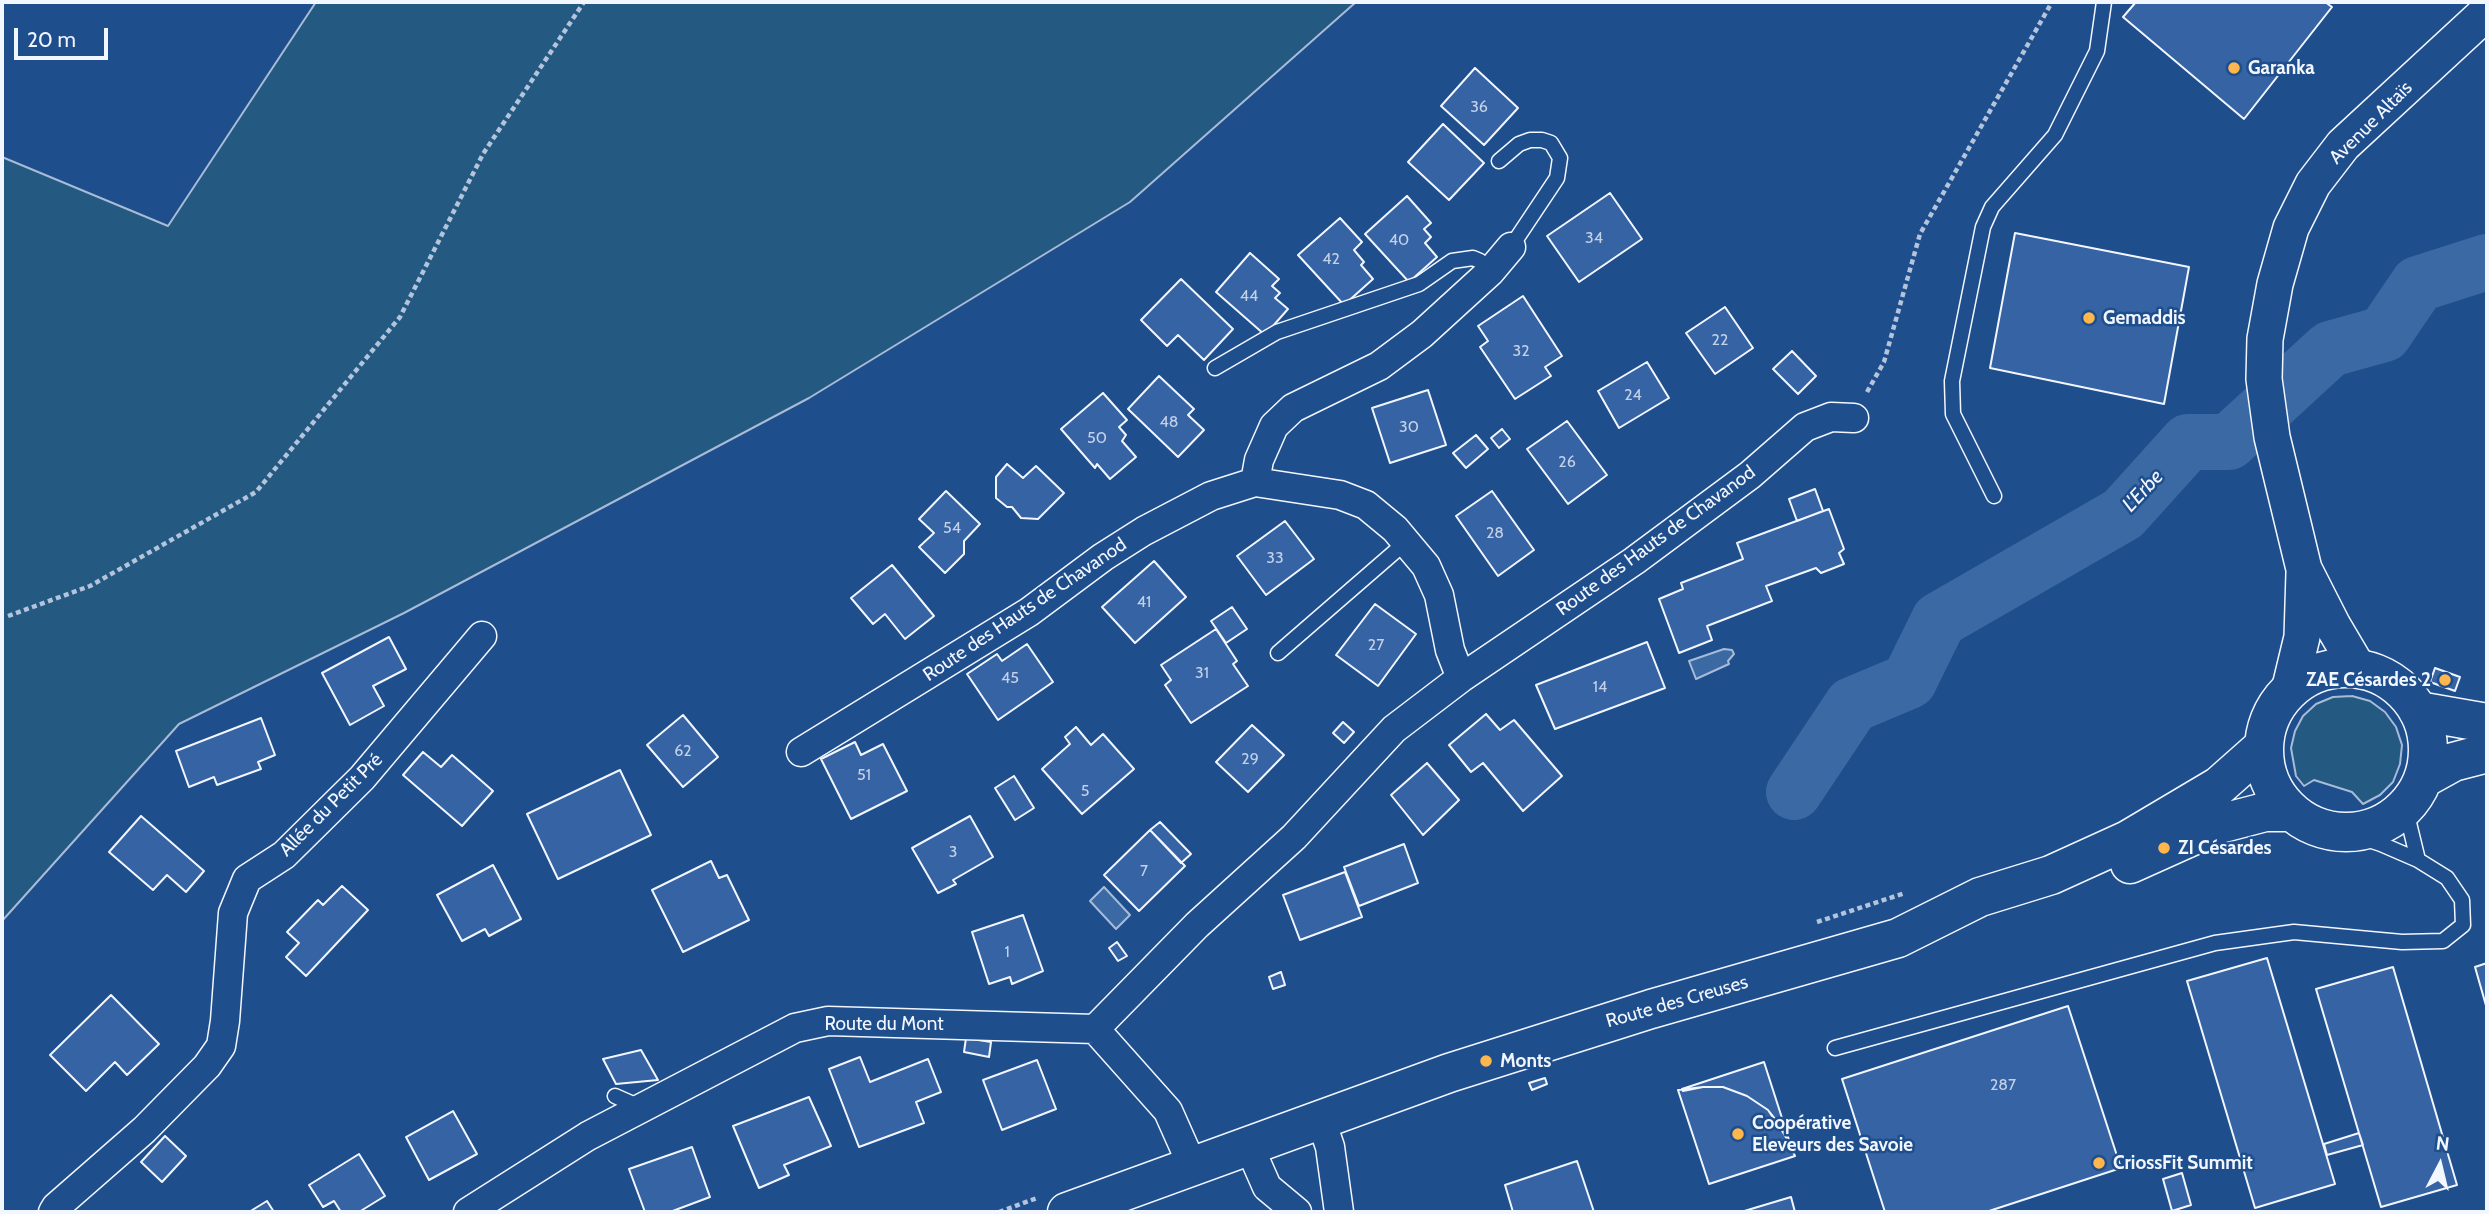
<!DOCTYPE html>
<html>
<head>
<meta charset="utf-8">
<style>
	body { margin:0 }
	#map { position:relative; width:2489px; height:1214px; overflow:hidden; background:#1f4e8c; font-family:Cabin,sans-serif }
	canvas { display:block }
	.frame { position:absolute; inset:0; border:4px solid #f2f6ff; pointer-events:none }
	.north { position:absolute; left:2405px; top:1130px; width:70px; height:70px; -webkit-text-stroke:5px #1f4e8c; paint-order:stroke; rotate:7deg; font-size:19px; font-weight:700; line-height:28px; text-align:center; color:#f2f6ff }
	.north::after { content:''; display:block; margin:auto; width:24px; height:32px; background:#f2f6ff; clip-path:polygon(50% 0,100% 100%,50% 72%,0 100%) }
	.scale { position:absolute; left:14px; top:28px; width:94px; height:32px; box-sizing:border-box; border:4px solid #f2f6ff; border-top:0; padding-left:9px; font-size:21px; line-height:24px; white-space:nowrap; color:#f2f6ff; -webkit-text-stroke:5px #1f4e8c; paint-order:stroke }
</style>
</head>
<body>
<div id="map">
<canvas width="2489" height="1214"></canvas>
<div class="frame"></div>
<div class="north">N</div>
<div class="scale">20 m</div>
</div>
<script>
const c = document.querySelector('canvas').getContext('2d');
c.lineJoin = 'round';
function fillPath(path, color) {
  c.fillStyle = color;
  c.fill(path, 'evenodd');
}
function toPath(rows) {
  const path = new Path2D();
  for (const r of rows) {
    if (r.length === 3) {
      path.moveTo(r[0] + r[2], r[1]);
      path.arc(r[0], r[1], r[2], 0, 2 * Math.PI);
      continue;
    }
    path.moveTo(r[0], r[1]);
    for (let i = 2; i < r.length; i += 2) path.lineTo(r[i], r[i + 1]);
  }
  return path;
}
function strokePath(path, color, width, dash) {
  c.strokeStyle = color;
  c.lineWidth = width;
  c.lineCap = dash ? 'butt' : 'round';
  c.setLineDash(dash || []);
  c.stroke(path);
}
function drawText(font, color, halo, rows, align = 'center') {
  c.font = font + ' Cabin,sans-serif';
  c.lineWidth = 5;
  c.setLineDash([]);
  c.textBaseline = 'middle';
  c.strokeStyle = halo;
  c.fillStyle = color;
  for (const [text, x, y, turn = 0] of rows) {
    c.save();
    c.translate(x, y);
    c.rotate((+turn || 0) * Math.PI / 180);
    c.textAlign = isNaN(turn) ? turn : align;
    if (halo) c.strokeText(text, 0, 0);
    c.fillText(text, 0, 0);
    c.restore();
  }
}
const green = toPath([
	[316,2,1356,2,1130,202,809,398,404,613,179,724,2,921,2,157,168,226,316,2],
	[2352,696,2370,701,2385,712,2396,727,2402,745,2400,764,2393,782,2380,795,2363,804,2352,792,2314,780,2304,786,2296,776,2291,748,2295,731,2303,716,2316,704,2333,697,2352,696]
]);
const water = toPath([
	[1724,649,1732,650,1734,654,1728,661,1729,664,1696,679,1689,661,1724,649],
	[1104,887,1130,915,1116,929,1090,901,1104,887]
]);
const river = toPath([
	[1794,792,1852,705,1909,681,1939,620,2123,514,2188,442,2229,442,2330,349,2384,334,2418,284,2487,262]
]);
const building = toPath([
	[2136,2,2325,2,2332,7,2244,119,2123,17,2136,2],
	[1475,68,1518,108,1484,145,1441,106,1475,68],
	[1443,124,1484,163,1449,200,1408,162,1443,124],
	[1610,193,1642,239,1579,282,1547,236,1610,193],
	[1407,196,1431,223,1424,229,1431,237,1425,243,1437,257,1409,282,1365,234,1407,196],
	[1340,218,1362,242,1354,250,1364,262,1361,265,1373,279,1344,305,1298,255,1340,218],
	[2015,233,2189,267,2164,404,1990,368,2015,233],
	[1250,253,1279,279,1272,286,1280,293,1275,298,1288,309,1265,335,1216,292,1250,253],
	[1181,279,1233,329,1204,360,1178,335,1167,346,1141,320,1181,279],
	[1523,296,1562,356,1545,367,1551,376,1515,399,1480,347,1488,341,1478,326,1523,296],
	[1725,307,1753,348,1715,374,1686,333,1725,307],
	[1792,351,1816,376,1798,394,1773,369,1792,351],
	[1647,362,1669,398,1619,428,1598,391,1647,362],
	[1159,376,1194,409,1188,415,1204,430,1178,457,1128,409,1159,376],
	[1428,390,1446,445,1390,463,1372,408,1428,390],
	[1103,393,1127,420,1119,427,1126,435,1122,441,1136,457,1110,479,1097,464,1095,468,1061,429,1103,393],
	[1567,421,1607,475,1568,504,1527,449,1567,421],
	[1502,429,1510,439,1499,448,1491,438,1502,429],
	[1476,435,1488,449,1466,468,1453,453,1476,435],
	[1007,464,1023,478,1036,466,1064,493,1038,519,1021,518,1012,507,1007,507,996,498,996,477,1007,464],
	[1815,489,1823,511,1797,521,1789,499,1815,489],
	[946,491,980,524,964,541,964,554,945,573,919,547,934,533,919,519,946,491],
	[1492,491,1534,550,1498,576,1456,516,1492,491],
	[1829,509,1844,549,1839,553,1844,564,1821,573,1816,568,1766,586,1772,601,1707,626,1712,640,1679,653,1659,599,1683,589,1681,583,1743,559,1737,543,1829,509],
	[1285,521,1314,559,1266,595,1237,556,1285,521],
	[1154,561,1186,597,1135,643,1102,607,1154,561],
	[892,565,934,616,905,639,885,614,873,624,851,598,892,565],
	[1375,604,1416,634,1378,686,1336,655,1375,604],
	[1232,607,1247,629,1226,643,1211,621,1232,607],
	[1216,629,1237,661,1233,664,1248,686,1191,723,1165,685,1171,680,1161,665,1216,629],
	[389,637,406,669,373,686,384,706,350,725,322,673,389,637],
	[1647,642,1665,688,1555,729,1536,685,1647,642],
	[1027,644,1053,682,998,720,967,674,997,654,1002,661,1027,644],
	[2435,668,2460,677,2455,691,2430,682,2435,668],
	[1486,714,1500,730,1514,720,1562,776,1523,811,1483,763,1471,772,1449,745,1486,714],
	[683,715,718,757,683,787,647,745,683,715],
	[261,718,275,755,258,762,261,769,217,785,214,777,189,787,176,751,261,718],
	[1343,722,1354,732,1344,743,1333,733,1343,722],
	[1252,725,1284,755,1248,792,1216,762,1252,725],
	[1076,727,1091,745,1103,734,1134,769,1082,814,1042,769,1070,744,1065,737,1076,727],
	[855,742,861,755,883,744,907,791,851,819,821,759,855,742],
	[423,752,441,767,452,755,493,791,462,826,403,775,423,752],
	[1427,763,1459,800,1423,835,1391,795,1427,763],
	[620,770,651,835,558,879,527,814,620,770],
	[1014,776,1034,808,1015,820,995,788,1014,776],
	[141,816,204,871,186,892,167,875,153,890,109,852,141,816],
	[970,816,993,857,953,880,956,884,938,893,912,848,970,816],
	[1160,822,1191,854,1181,863,1150,830,1160,822],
	[1150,830,1185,866,1139,911,1104,875,1150,830],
	[1404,844,1418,883,1359,906,1344,867,1404,844],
	[711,861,719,878,727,875,749,920,683,952,652,890,711,861],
	[493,865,521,919,489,936,485,929,462,941,437,895,493,865],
	[1345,872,1362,917,1300,940,1283,895,1345,872],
	[342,886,368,910,306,976,286,957,299,943,287,932,318,900,323,905,342,886],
	[1023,915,1043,971,1012,984,1010,977,989,984,972,932,1023,915],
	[1117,942,1127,956,1118,961,1109,948,1117,942],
	[2267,958,2335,1184,2255,1208,2187,981,2267,958],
	[2487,963,2487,1009,2475,967,2487,963],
	[2393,967,2457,1185,2381,1207,2316,989,2393,967],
	[1281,972,1285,985,1273,989,1269,977,1281,972],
	[111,995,159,1044,127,1075,115,1062,86,1091,50,1055,111,995],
	[2068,1006,2121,1168,1986,1212,1885,1212,1842,1079,2068,1006],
	[966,1038,991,1042,989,1057,964,1052,966,1038],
	[641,1050,658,1080,616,1084,603,1059,641,1050],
	[860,1057,870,1082,928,1059,941,1092,916,1102,924,1123,859,1147,829,1069,860,1057],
	[1037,1060,1056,1109,1002,1130,983,1080,1037,1060],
	[1764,1062,1790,1143,1768,1110,1747,1096,1723,1087,1703,1087,1683,1091,1682,1089,1764,1062],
	[1545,1078,1547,1084,1532,1090,1529,1083,1545,1078],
	[1703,1087,1723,1087,1747,1096,1768,1110,1780,1125,1795,1156,1709,1184,1678,1090,1703,1087],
	[809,1097,831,1146,784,1165,789,1175,759,1188,733,1126,809,1097],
	[453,1111,477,1154,429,1180,406,1137,453,1111],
	[2359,1133,2363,1145,2327,1155,2324,1144,2359,1133],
	[165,1136,186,1156,162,1182,141,1162,165,1136],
	[692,1147,710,1197,670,1212,645,1212,629,1169,692,1147],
	[359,1154,385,1196,359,1212,341,1212,334,1201,323,1207,309,1185,359,1154],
	[1577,1161,1594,1212,1513,1212,1505,1185,1577,1161],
	[2182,1173,2191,1205,2172,1211,2163,1179,2182,1173],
	[1791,1197,1795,1212,1741,1212,1791,1197],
	[267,1201,274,1212,249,1212,267,1201]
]);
const path = toPath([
	[1867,392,1884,362,1920,234,2052,2],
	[8,616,90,586,256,492,400,317,483,154,584,2],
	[1817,922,1905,893],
	[999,1212,1037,1198]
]);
const service = toPath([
	[1499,161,1519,144,1530,140,1542,140,1551,143,1560,158,1557,178,1511,247],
	[1215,368,1277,332,1419,284,1452,261,1473,258,1480,261,1490,272],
	[1994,496,1953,414,1952,381,1983,227,1992,207,2055,135,2097,51,2104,2],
	[1278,653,1406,542],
	[2411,801,2409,823,2418,860],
	[1835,1048,2215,943,2294,932,2402,942,2443,941,2463,925,2462,900,2447,878,2418,860,2381,844,2348,833],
	[615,1096,642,1108]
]);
const minor = toPath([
	[1255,482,1259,460,1274,426,1293,408,1379,366,1422,334,1490,272,1511,247],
	[801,752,1029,612,1103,557,1144,531,1211,496,1255,482,1340,495,1366,505,1395,529,1426,566,1439,595,1450,650,1461,678],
	[1095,1029,1197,925,1294,837,1394,729,1461,678,1634,561,1750,475,1805,427,1831,417,1854,418],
	[1321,1120,1330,1147,1339,1212],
	[1249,1146,1267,1187,1297,1212],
	[53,1212,56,1207,144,1130,207,1066,221,1046,225,1021,233,913,247,879,284,855,362,778,482,636],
	[468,1212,588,1136,795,1028,828,1021,1095,1029,1168,1111,1192,1165]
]);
const tertiary = toPath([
	[2359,670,2333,626,2304,569,2272,437,2264,379,2265,339,2275,284,2291,228,2313,184,2343,145,2487,12],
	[2289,691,2302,637,2304,573]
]);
const secondary = toPath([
	[2346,750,82],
	[2418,711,2487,723],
	[2424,778,2453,762,2487,753],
	[2130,864,2219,824,2265,812,2290,812],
	[1067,1212,1449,1073,1651,1009,1898,938,1980,897,2051,875,2128,840,2219,786,2263,747]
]);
const markers = [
	[2234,68,7,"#ffb74d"],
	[2089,318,7,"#ffb74d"],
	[2445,680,7,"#ffb74d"],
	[2164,848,7,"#ffb74d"],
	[1486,1061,7,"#ffb74d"],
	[1738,1134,7,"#ffb74d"],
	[2099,1163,7,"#ffb74d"]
];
const numberNames = [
	["36",1479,107],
	["34",1594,238],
	["40",1399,240],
	["42",1331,259],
	["44",1249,296],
	["22",1720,340],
	["32",1521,351],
	["24",1633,395],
	["48",1169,422],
	["30",1409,427],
	["50",1097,438],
	["26",1567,462],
	["54",952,528],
	["28",1495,533],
	["33",1275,558],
	["41",1144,602],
	["27",1376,645],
	["31",1202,673],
	["45",1010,678],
	["14",1600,687],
	["62",683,751],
	["29",1250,759],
	["51",864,775],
	["5",1085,791],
	["3",953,852],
	["7",1144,871],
	["1",1007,952],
	["287",2003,1085]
];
const poiNames = [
	["Garanka",2248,68],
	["Gemaddis",2103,318],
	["ZAE Césardes 2",2431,680,"right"],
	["ZI Césardes",2178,848],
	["Monts",1500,1061],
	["Coopérative",1752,1123],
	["Eleveurs des Savoie",1752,1145],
	["CriossFit Summit",2113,1163]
];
const streetNames = [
	["Avenue Altaïs",2371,123,-45],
	["Route des Hauts de Chavanod",1656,541,-36],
	["Route des Hauts de Chavanod",1025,610,-34],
	["Allée du Petit Pré",331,805,-45],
	["Route des Creuses",1677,1002,-16],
	["Route du Mont",884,1024]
];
const waterNames = [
	["L'Erbe",2143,491,-47]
];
fillPath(green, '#245a82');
strokePath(green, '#a8bbd7', 2);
fillPath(water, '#3b69a3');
strokePath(water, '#a8bbd7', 2);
strokePath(river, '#3b69a3', 56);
fillPath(building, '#3563a3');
strokePath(building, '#f2f6ff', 2);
strokePath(service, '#f2f6ff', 17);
strokePath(minor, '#f2f6ff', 31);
strokePath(tertiary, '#f2f6ff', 38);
strokePath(secondary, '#f2f6ff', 41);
strokePath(path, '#b3c4dc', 4.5, [5, 3.5]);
strokePath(service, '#1f4e8c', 14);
strokePath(minor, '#1f4e8c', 28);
strokePath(tertiary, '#1f4e8c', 35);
strokePath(secondary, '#1f4e8c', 38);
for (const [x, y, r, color] of markers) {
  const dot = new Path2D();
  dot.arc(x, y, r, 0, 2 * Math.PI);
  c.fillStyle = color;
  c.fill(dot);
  strokePath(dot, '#1f4e8c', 2.5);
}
drawText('16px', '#c3d1e8', null, numberNames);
drawText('bold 19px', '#f2f6ff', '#1f4e8c', poiNames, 'left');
drawText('19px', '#f2f6ff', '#1f4e8c', streetNames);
drawText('italic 21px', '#f2f6ff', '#1f4e8c', waterNames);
</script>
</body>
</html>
